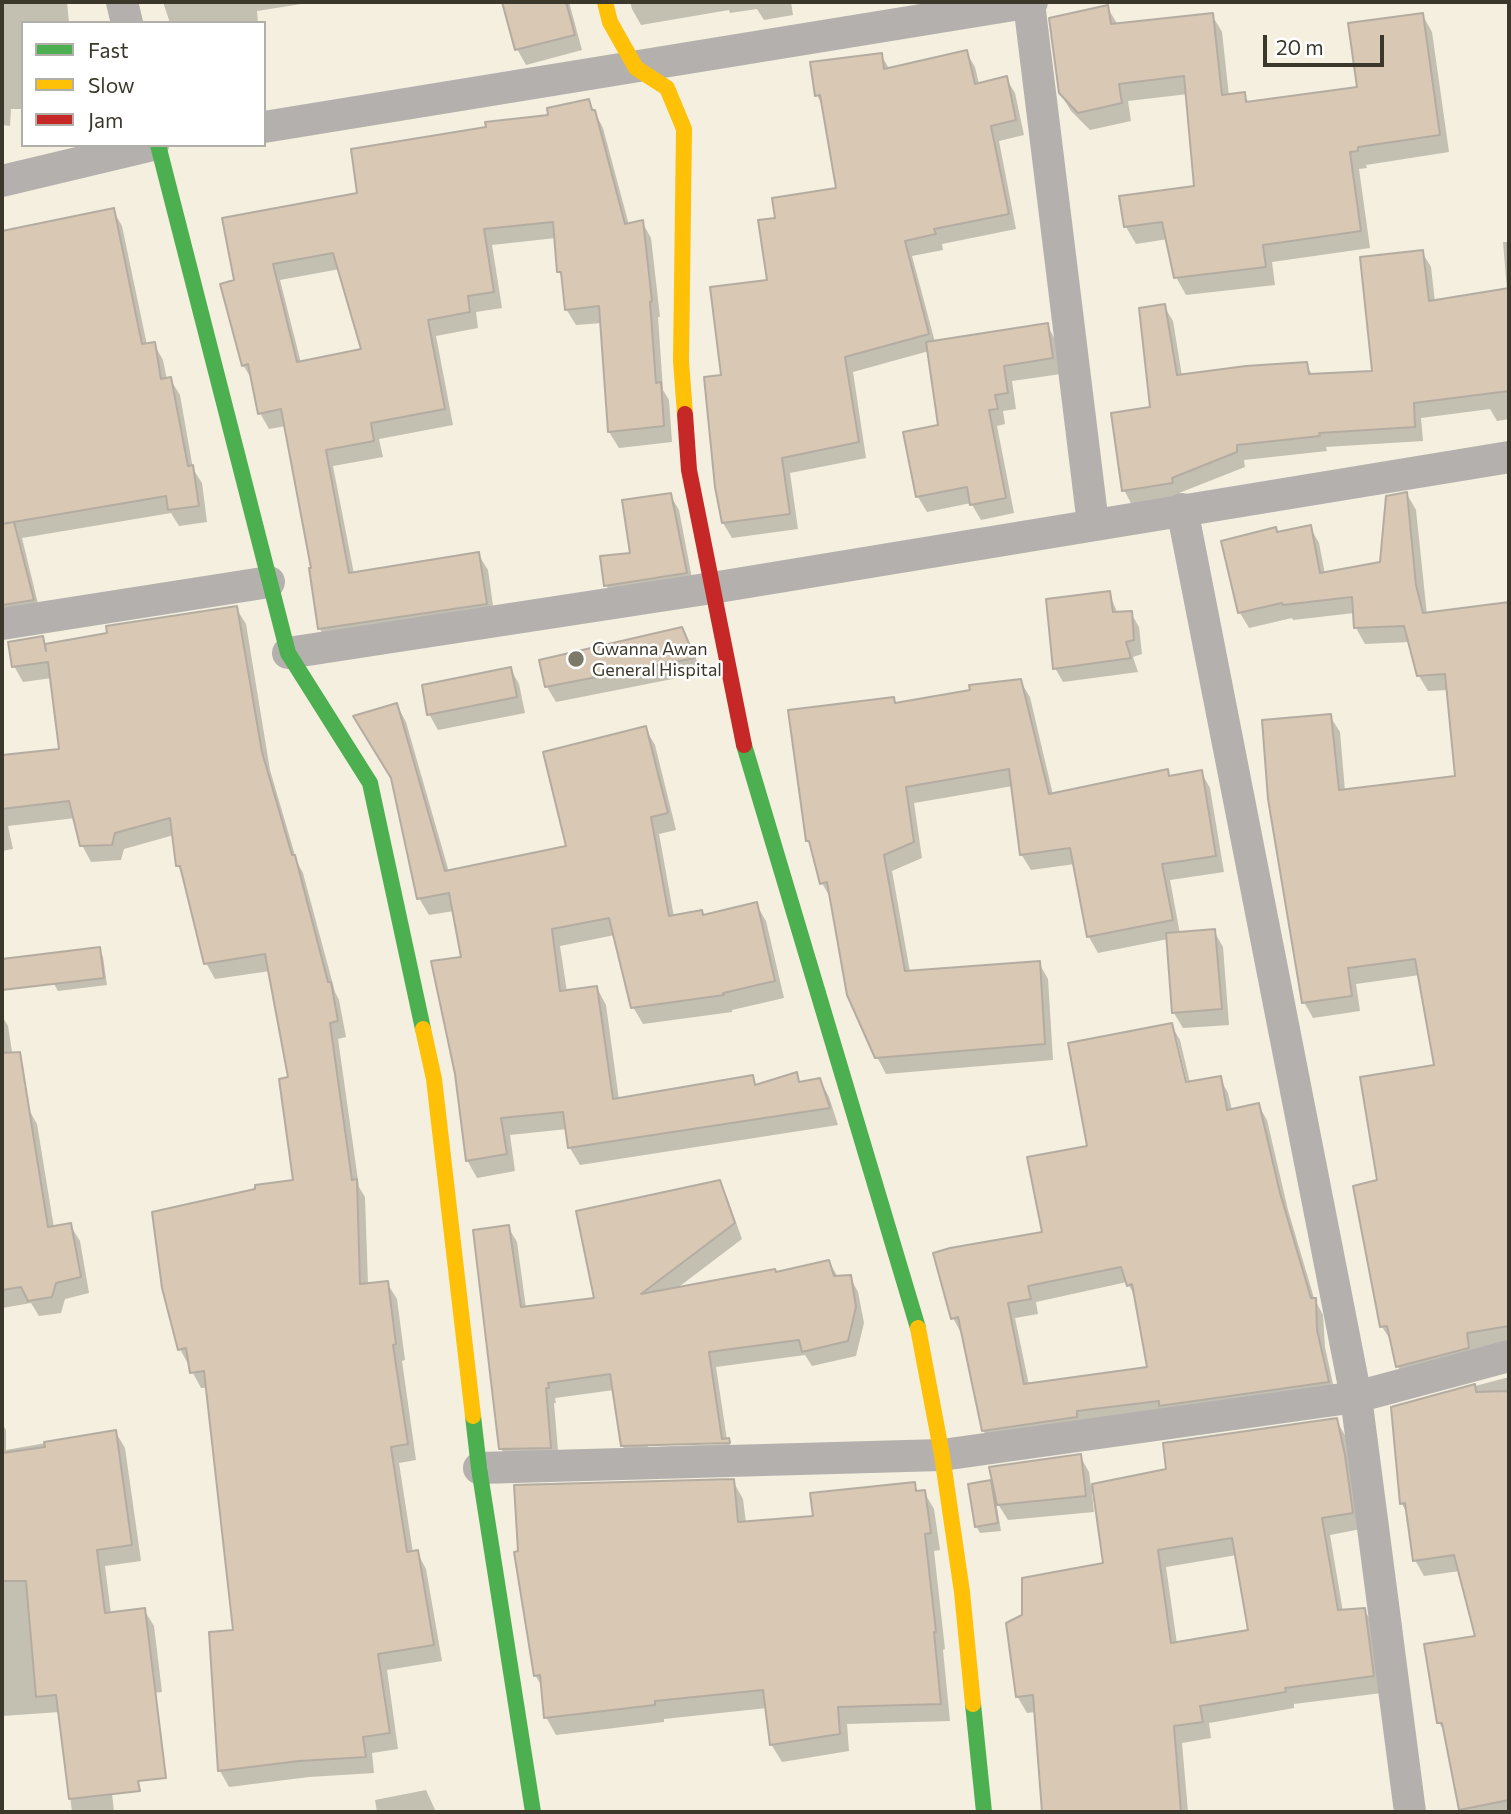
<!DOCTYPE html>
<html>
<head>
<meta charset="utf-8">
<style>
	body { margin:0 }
	#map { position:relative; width:1511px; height:1814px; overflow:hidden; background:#f4efde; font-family:Commissioner,sans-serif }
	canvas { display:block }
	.frame { position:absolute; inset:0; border:4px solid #3b382b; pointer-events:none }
	.legend { position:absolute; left:21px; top:21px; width:245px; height:126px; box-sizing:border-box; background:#fff; border:2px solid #b1afaa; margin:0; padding:9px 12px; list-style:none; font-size:21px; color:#3b382b }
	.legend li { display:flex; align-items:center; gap:14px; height:35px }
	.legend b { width:35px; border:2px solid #b1afaa }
	.scale { position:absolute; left:1263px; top:35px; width:121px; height:32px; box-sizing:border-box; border:4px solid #3b382b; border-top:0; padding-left:9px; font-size:21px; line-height:24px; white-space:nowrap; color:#3b382b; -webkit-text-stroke:5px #fff; paint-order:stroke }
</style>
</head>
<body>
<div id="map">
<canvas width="1511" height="1814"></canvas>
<div class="frame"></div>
<ul class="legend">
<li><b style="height:9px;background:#4caf50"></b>Fast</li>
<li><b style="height:9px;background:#ffc107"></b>Slow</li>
<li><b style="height:9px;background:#c62828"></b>Jam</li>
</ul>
<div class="scale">20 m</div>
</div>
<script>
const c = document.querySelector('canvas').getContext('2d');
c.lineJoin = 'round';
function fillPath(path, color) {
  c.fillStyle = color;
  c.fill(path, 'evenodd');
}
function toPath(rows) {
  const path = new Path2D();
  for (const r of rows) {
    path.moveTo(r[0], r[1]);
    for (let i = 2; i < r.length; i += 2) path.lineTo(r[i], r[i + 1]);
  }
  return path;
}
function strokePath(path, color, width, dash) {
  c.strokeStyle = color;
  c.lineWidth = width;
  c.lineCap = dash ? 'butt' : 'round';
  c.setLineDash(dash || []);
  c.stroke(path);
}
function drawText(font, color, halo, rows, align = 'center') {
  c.font = font + ' Commissioner,sans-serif';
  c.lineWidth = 5;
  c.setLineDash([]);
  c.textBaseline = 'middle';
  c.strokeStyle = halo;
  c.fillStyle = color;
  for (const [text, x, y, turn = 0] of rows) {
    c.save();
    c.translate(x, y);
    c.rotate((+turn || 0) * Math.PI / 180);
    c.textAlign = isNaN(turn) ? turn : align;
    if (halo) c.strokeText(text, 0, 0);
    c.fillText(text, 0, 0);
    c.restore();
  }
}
const shadow = toPath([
	[2,2,67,2,69,23,23,23,23,109,11,109,10,126,2,125],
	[163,2,314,2,257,11,258,23,170,23],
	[504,2,569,2,582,50,526,65,517,49],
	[630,2,791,2,793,15,764,20,757,9,730,13,729,10,641,25,632,9],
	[1107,7,1118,25,1212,15,1222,32,1229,96,1244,94,1249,103,1359,88,1422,14,1432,32,1449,152,1366,165,1367,168,1359,169,1370,248,1272,262,1275,285,1186,295,1176,277,1168,239,1136,244,1126,227,1196,187,1188,94,1128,101,1131,121,1090,130,1071,111,1060,93],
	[966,52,975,67,979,84,1006,78,1015,93,1024,135,999,141,1016,229,942,244,943,250,912,256,935,342,1047,325,1056,341,1061,374,1012,381,1016,409,1003,411,1005,424,997,426,1014,513,981,520,971,503,927,512,918,497,940,427,929,351,853,372,866,458,790,473,798,529,732,538,723,523,723,376,769,282,777,219,838,190,823,107,817,95,881,55,890,70],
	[589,101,603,128,629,225,642,222,651,238,660,317,658,317,663,390,669,400,672,442,619,448,609,432,602,323,576,325,566,309,563,279,559,272,556,238,492,245,502,308,476,312,478,328,436,336,453,425,379,439,383,457,333,466,354,574,478,554,488,570,495,620,329,645,320,629,313,569,286,426,269,429,260,413,253,381,243,365,236,281,359,194],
	[340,269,363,350,301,363,280,280],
	[113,210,122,226,147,345,154,344,163,360,167,380,170,379,180,395,193,469,202,483,207,522,179,526,171,513,22,538,41,616,2,612,2,425,32,419,24,372,2,375,2,263,16,261],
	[1503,242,1509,242,1509,419,1497,421,1490,409,1421,418,1423,441,1326,447,1327,451,1244,460,1245,467,1179,493,1180,498,1132,505,1124,490,1152,409,1164,306,1173,321,1182,376,1306,364,1313,376,1374,373,1422,252,1431,267,1435,302,1507,290],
	[1407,494,1416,510,1427,615,1509,604,1509,1355,1407,1382,1398,1367,1392,1342,1382,1327,1379,1181,1436,1067,1420,975,1356,984,1360,1011,1313,1018,1304,1002,1330,716,1340,732,1345,791,1456,778,1448,690,1428,691,1419,676,1410,642,1365,644,1356,628,1354,613,1293,620,1292,618,1249,628,1240,613,1223,542,1310,527,1319,543,1325,574,1381,563],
	[670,495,679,510,694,589,615,601,606,585,632,554],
	[1109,593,1118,614,1131,613,1139,627,1142,654,1133,657,1138,672,1063,682,1055,668],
	[236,608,246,624,270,770,297,862,303,873,335,992,339,1000,346,1037,338,1039,359,1187,365,1197,368,1285,387,1283,397,1299,405,1360,402,1361,416,1460,399,1463,413,1553,417,1552,426,1569,442,1661,387,1670,398,1749,372,1753,374,1773,309,1777,229,1787,220,1771,235,1631,207,1388,201,1388,180,1349,295,1181,290,1079,270,971,215,979,206,963,184,876,178,866,174,835,124,849,121,860,91,862,82,845,75,818,8,826,13,849,2,851,2,757,61,750,52,678,23,682,14,666,42,638,46,645],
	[681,629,703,673,556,702,547,687],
	[510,668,519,684,525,713,438,730,429,714],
	[1020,681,1030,697,1053,795,1167,771,1170,777,1201,772,1210,788,1224,872,1170,880,1180,934,1214,931,1223,947,1229,1025,1183,1028,1174,1013,1168,939,1098,953,1089,937,1075,864,1031,870,1021,854,1013,786,914,803,922,858,892,871,910,972,1039,963,1048,979,1053,1060,886,1074,877,1057,831,899,822,883,813,849,808,841,893,699,896,704],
	[397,705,406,722,449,872,568,847,645,728,655,745,676,830,659,834,674,917,701,912,704,917,756,904,766,921,784,998,732,1010,732,1012,643,1024,633,1007,615,935,560,946,567,992,597,988,606,1005,619,1100,752,1077,757,1086,796,1074,801,1084,820,1080,829,1097,838,1125,580,1165,570,1148,567,1129,510,1135,515,1171,477,1178,467,1160,463,958,454,911,429,915,419,898],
	[99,949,103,957,107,985,58,991,54,984],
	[2,1016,8,1026,21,1109,28,1108,37,1124,54,1228,70,1225,80,1241,89,1293,65,1299,61,1313,39,1316,31,1303,2,1308],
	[1171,1025,1180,1040,1190,1083,1220,1078,1228,1093,1232,1110,1258,1105,1267,1120,1288,1210,1314,1298,1323,1315,1325,1347,1336,1398,992,1446,983,1430,961,1333,953,1318,1044,1233,1089,1147],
	[1174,1039,1177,1039,1189,1090,1186,1091],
	[1127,1282,1136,1298,1149,1369,1029,1385,1015,1318,1038,1314,1036,1302],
	[719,1182,727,1197,742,1239,676,1289,776,1274,829,1262,838,1277,850,1277,858,1292,864,1323,856,1356,812,1366,805,1355,716,1367,727,1440,737,1455,631,1460,622,1445,614,1390,555,1398,556,1403,554,1403,559,1462,509,1464,501,1448,508,1227,517,1242,526,1308,596,1299],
	[726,1441,726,1444,648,1447,648,1443],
	[1509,1377,1509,1812,1462,1812,1446,1734,1439,1723,1477,1637,1460,1571,1424,1576,1415,1560,1408,1515,1402,1504,1393,1408],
	[1336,1420,1346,1437,1361,1529,1330,1535,1343,1612,1364,1609,1374,1626,1382,1693,1294,1704,1294,1708,1209,1723,1211,1738,1182,1743,1188,1812,1044,1812,1036,1712,1027,1713,1017,1696,1105,1565,1095,1493,1092,1493,1094,1512,1008,1520,996,1501,1001,1531,980,1533,976,1526,990,1482,995,1490,1080,1456,1089,1472,1091,1486,1168,1470],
	[1237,1555,1250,1632,1177,1644,1166,1567],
	[2,1424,6,1430,6,1450,115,1431,125,1448,141,1561,105,1566,111,1614,144,1610,154,1626,162,1692,102,1699,114,1812,72,1812,60,1712,2,1716],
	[733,1481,743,1499,746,1523,815,1517,914,1484,919,1493,924,1492,934,1509,940,1550,934,1551,945,1649,943,1650,950,1721,847,1724,849,1751,782,1762,771,1744,767,1708,664,1719,664,1722,556,1735,546,1717,543,1688,535,1675],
	[426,1790,436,1812,377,1812,375,1800]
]);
const building = toPath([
	[502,2,566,2,575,35,515,50,502,2],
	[1108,5,1111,24,1213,13,1222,95,1245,92,1246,102,1357,87,1348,23,1423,13,1440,135,1358,147,1358,151,1350,152,1361,231,1263,245,1266,267,1174,278,1162,222,1124,227,1119,196,1194,186,1184,76,1119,84,1122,103,1078,113,1059,93,1049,18,1108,5],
	[967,50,975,84,1007,76,1016,120,991,126,1009,214,934,229,936,234,905,241,929,334,845,357,859,442,782,458,790,514,722,523,715,487,704,377,721,375,710,287,767,280,758,220,775,218,772,198,836,188,820,95,815,96,810,62,882,53,884,69,967,50],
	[589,99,592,110,595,110,625,224,643,220,652,301,650,302,656,383,661,382,664,426,608,432,599,306,565,310,561,272,557,272,553,222,484,229,494,292,468,296,470,312,428,320,445,409,371,423,374,441,326,450,349,573,479,552,487,604,318,629,309,568,311,568,281,409,258,414,248,364,242,366,220,284,234,280,222,218,357,193,351,149,486,127,485,122,548,115,547,108,589,99],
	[333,253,361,349,297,362,273,264,333,253],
	[114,208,142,344,155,342,161,379,171,377,188,466,193,465,199,506,168,510,166,496,2,524,2,231,114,208],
	[1423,250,1429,301,1509,288,1509,391,1414,403,1415,427,1319,433,1320,436,1237,445,1237,452,1172,478,1173,483,1122,491,1111,413,1150,407,1139,308,1165,304,1177,375,1246,366,1307,362,1309,374,1372,371,1360,257,1423,250],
	[1048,323,1053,358,1004,366,1008,393,995,395,998,409,989,410,1006,498,970,505,967,487,916,497,903,432,938,425,926,342,1048,323],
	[1407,492,1416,585,1423,613,1509,602,1509,1326,1467,1333,1469,1348,1396,1367,1387,1326,1380,1327,1353,1186,1377,1180,1360,1077,1434,1065,1415,959,1348,968,1352,996,1302,1003,1268,799,1262,720,1331,714,1339,790,1455,776,1445,674,1417,676,1404,626,1354,628,1352,597,1283,605,1282,603,1238,613,1221,541,1276,527,1277,532,1311,525,1320,573,1380,562,1386,496,1407,492],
	[671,493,687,573,604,586,600,556,630,553,622,500,671,493],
	[14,522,34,600,3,605,2,524,14,522],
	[1110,591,1113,612,1132,611,1134,640,1126,642,1131,658,1053,669,1046,599,1110,591],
	[237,606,262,752,292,855,295,855,328,982,331,982,338,1021,330,1023,352,1180,357,1179,360,1284,388,1281,396,1344,393,1345,408,1444,391,1447,407,1552,418,1550,434,1645,378,1654,390,1733,363,1737,366,1757,299,1761,218,1771,209,1632,233,1630,204,1371,190,1373,186,1348,178,1350,162,1288,152,1212,255,1189,255,1185,293,1180,279,1079,288,1077,265,954,204,964,180,866,176,866,170,818,115,833,112,845,80,846,69,801,2,809,2,755,59,749,48,662,12,667,8,642,43,636,46,651,45,644,107,633,106,626,237,606],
	[682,627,695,658,545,687,539,660,682,627],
	[511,667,517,697,427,715,422,685,511,667],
	[1021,679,1049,794,1168,769,1169,776,1202,770,1216,856,1162,864,1173,920,1087,937,1070,848,1020,855,1009,769,906,787,914,842,884,855,905,971,1040,961,1045,1044,875,1058,847,995,827,882,820,884,809,841,806,841,788,710,894,697,895,703,970,690,969,685,1021,679],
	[397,703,445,871,566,846,543,752,646,726,668,813,651,817,669,916,702,910,703,915,757,902,775,981,723,993,724,995,631,1008,609,918,552,929,560,991,597,986,613,1099,753,1075,755,1085,797,1072,799,1082,820,1078,830,1108,568,1148,563,1112,501,1118,507,1154,466,1161,455,1074,431,961,461,957,449,893,417,899,391,778,353,716,397,703],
	[1215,929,1222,1009,1172,1013,1166,933,1215,929],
	[100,947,104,978,2,990,2,959,100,947],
	[1172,1023,1186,1082,1221,1076,1227,1110,1259,1103,1280,1193,1311,1298,1316,1298,1317,1330,1329,1382,1159,1406,1159,1401,1077,1411,1077,1417,982,1431,958,1317,951,1319,933,1253,950,1248,1042,1232,1027,1157,1087,1146,1068,1043,1172,1023],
	[1121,1267,1127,1286,1132,1284,1147,1367,1024,1384,1008,1303,1031,1299,1028,1286,1121,1267],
	[20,1052,48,1227,71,1223,81,1277,56,1283,52,1297,28,1301,21,1287,2,1290,2,1053,20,1052],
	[720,1180,735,1223,641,1294,775,1269,776,1272,829,1260,834,1276,851,1275,856,1307,848,1341,802,1352,799,1340,709,1352,722,1439,729,1438,730,1443,621,1446,610,1374,548,1383,549,1388,546,1388,551,1448,499,1449,473,1230,509,1225,521,1307,594,1298,576,1211,720,1180],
	[1475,1384,1476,1392,1509,1391,1509,1800,1459,1810,1442,1723,1437,1723,1424,1644,1475,1636,1454,1555,1413,1561,1405,1503,1400,1504,1391,1407,1475,1384],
	[1337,1418,1345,1455,1353,1513,1322,1518,1338,1610,1365,1608,1374,1676,1285,1688,1286,1692,1200,1706,1203,1722,1174,1726,1181,1812,1042,1812,1033,1695,1016,1697,1006,1623,1022,1615,1022,1578,1103,1563,1092,1484,1166,1469,1163,1443,1337,1418],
	[1232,1538,1248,1630,1171,1643,1158,1550,1232,1538],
	[116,1430,132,1545,97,1550,105,1613,145,1608,166,1778,138,1781,140,1791,69,1799,56,1695,36,1697,26,1581,2,1581,2,1453,45,1447,44,1442,116,1430],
	[1081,1454,1086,1496,997,1505,989,1467,1081,1454],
	[734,1479,738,1522,813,1516,810,1493,915,1482,916,1491,925,1490,931,1533,925,1534,936,1632,934,1632,941,1704,838,1707,840,1734,770,1745,763,1690,655,1701,655,1705,544,1718,540,1675,534,1676,514,1552,518,1551,514,1485,734,1479],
	[991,1480,998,1523,975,1527,968,1484,991,1480]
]);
const street = toPath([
	[122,2,127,23],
	[1029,3,1093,524],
	[264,127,1032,2],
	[2,181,153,145],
	[1182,509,1356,1397,1410,1812],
	[2,624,269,582],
	[288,653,712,588,1509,457],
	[479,1468,942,1455,1356,1397,1509,1356]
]);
const fast = toPath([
	[158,145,288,653,370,783,423,1029],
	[744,745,918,1328],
	[473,1416,479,1468,533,1812],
	[973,1704,984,1812]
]);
const slow = toPath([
	[605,2,610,22,636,68,667,88,684,129,681,361,685,414],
	[423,1029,434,1079,473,1416],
	[918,1328,942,1455,962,1592,973,1704]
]);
const jam = toPath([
	[685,414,689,470,744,745]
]);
const markers = [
	[576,659,9,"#7c786a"]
];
const poiNames = [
	["Gwanna Awan",592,649],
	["General Hispital",592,670]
];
fillPath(shadow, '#0003');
fillPath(building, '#d8c8b4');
strokePath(building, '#b4aca1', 2);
strokePath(street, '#b4b0ae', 32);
strokePath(fast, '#4caf50', 16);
strokePath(slow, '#ffc107', 16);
strokePath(jam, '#c62828', 16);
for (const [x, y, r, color] of markers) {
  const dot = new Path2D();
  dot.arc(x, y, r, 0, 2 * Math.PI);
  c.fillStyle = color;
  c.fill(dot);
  strokePath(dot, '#fff', 2.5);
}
drawText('18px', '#3b382b', '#fff', poiNames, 'left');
</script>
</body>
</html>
